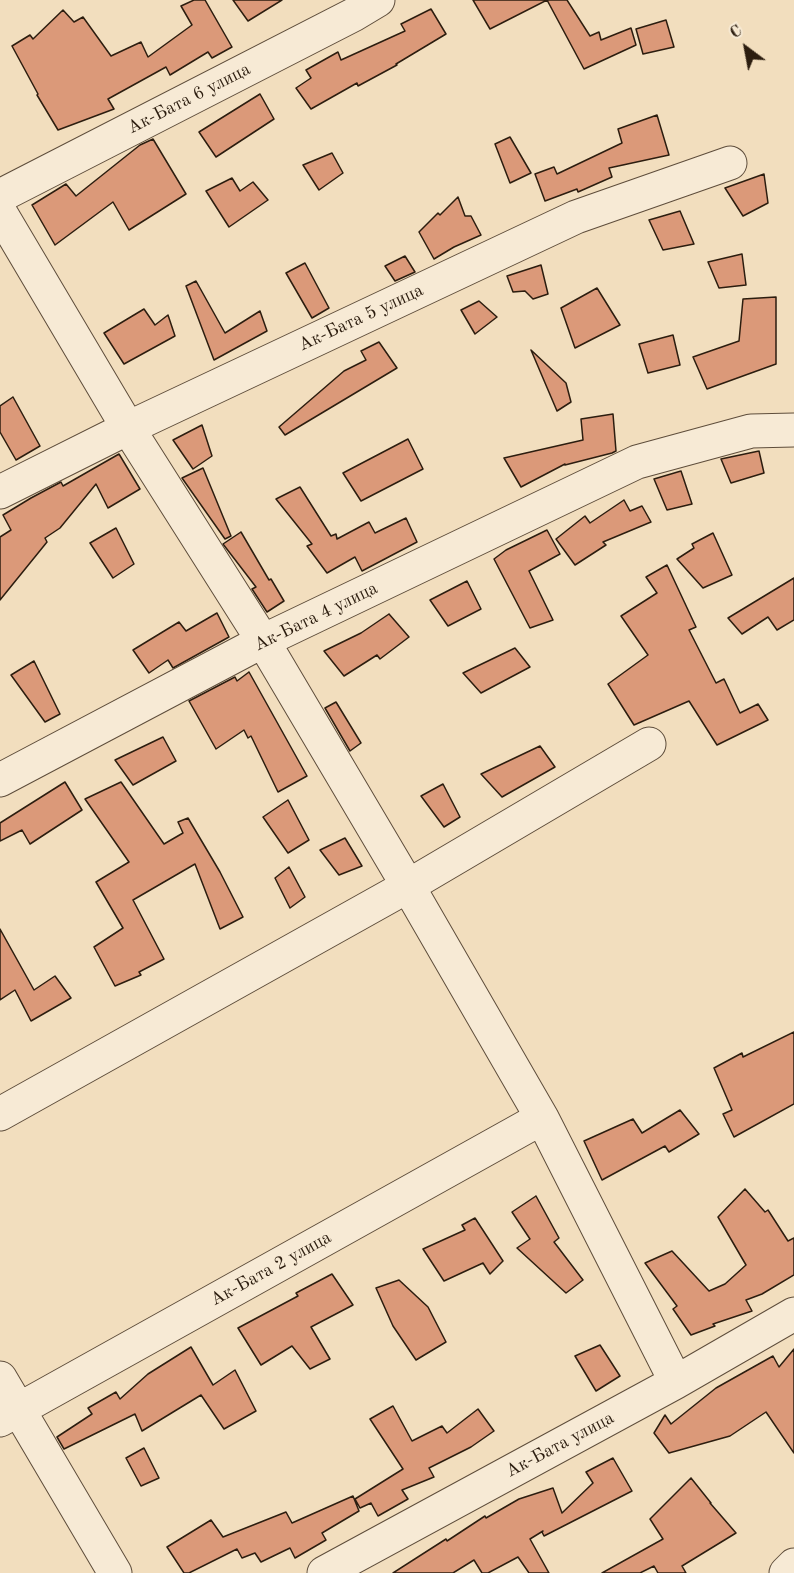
<!DOCTYPE html>
<html>
<head>
<meta charset="utf-8">
<style>
	body { margin:0 }
	#map { position:relative; width:794px; height:1573px; overflow:hidden; background:#f2debe; font-family:"Old Standard TT",serif }
	canvas { display:block }
	.north { position:absolute; left:716px; top:18px; width:60px; height:60px; -webkit-text-stroke:4px #f7ead5; paint-order:stroke; rotate:328deg; font-size:16px; font-weight:700; line-height:24px; text-align:center; color:#2c1d0f }
	.north::after { content:''; display:block; margin:auto; width:21px; height:27px; background:#2c1d0f; clip-path:polygon(50% 0,100% 100%,50% 72%,0 100%) }
</style>
</head>
<body>
<div id="map">
<canvas width="794" height="1573"></canvas>
<div class="north">С</div>
</div>
<script>
const c = document.querySelector('canvas').getContext('2d');
c.lineJoin = 'round';
function fillPath(path, color) {
  c.fillStyle = color;
  c.fill(path, 'evenodd');
}
function toPath(rows) {
  const path = new Path2D();
  for (const r of rows) {
    path.moveTo(r[0], r[1]);
    for (let i = 2; i < r.length; i += 2) path.lineTo(r[i], r[i + 1]);
  }
  return path;
}
function strokePath(path, color, width, dash) {
  c.strokeStyle = color;
  c.lineWidth = width;
  c.lineCap = dash ? 'butt' : 'round';
  c.setLineDash(dash || []);
  c.stroke(path);
}
function drawText(font, color, halo, rows, align = 'center') {
  c.font = font + ' "Old Standard TT",serif';
  c.lineWidth = 4.5;
  c.setLineDash([]);
  c.textBaseline = 'middle';
  c.strokeStyle = halo;
  c.fillStyle = color;
  for (const [text, x, y, turn = 0] of rows) {
    c.save();
    c.translate(x, y);
    c.rotate((+turn || 0) * Math.PI / 180);
    c.textAlign = isNaN(turn) ? turn : align;
    if (halo) c.strokeText(text, 0, 0);
    c.fillText(text, 0, 0);
    c.restore();
  }
}
const building = toPath([
	[194,0,205,0,232,47,212,58,208,52,170,75,166,67,108,99,114,109,58,130,37,95,38,94,12,46,30,35,33,39,63,10,74,22,83,17,111,56,141,42,148,57,192,25,181,6,194,0],
	[233,0,282,0,248,21,233,0],
	[473,0,547,0,490,29,473,0],
	[547,0,567,0,590,36,599,32,601,40,631,28,636,45,584,69,547,0],
	[431,9,446,34,396,64,397,65,358,86,357,83,311,109,296,88,311,78,306,70,338,52,341,60,405,31,401,24,431,9],
	[666,20,674,47,643,54,636,29,666,20],
	[260,94,274,119,216,157,199,132,260,94],
	[657,115,669,155,609,168,612,177,578,192,577,189,545,201,535,174,554,167,557,174,622,143,618,129,657,115],
	[510,137,531,173,510,183,495,144,510,137],
	[153,139,186,194,129,230,113,202,55,245,32,205,66,184,76,196,140,145,153,139],
	[332,153,343,173,319,190,303,165,332,153],
	[764,174,768,203,743,216,725,188,764,174],
	[232,178,240,191,253,182,268,200,229,227,206,191,232,178],
	[458,197,465,216,471,216,481,235,454,247,434,259,419,232,438,213,440,215,458,197],
	[680,211,694,244,663,250,649,220,680,211],
	[742,254,746,285,719,288,708,262,742,254],
	[405,256,415,272,395,281,385,266,405,256],
	[305,263,329,308,312,318,286,273,305,263],
	[541,265,548,294,533,299,525,291,513,292,507,276,541,265],
	[196,281,225,333,260,311,267,331,214,360,186,286,196,281],
	[597,288,620,325,575,348,561,308,597,288],
	[776,297,776,364,707,389,693,357,739,341,743,299,776,297],
	[479,301,497,317,475,334,461,310,479,301],
	[144,309,155,325,168,315,175,336,124,364,104,333,144,309],
	[673,335,680,365,648,373,639,344,673,335],
	[379,342,397,368,285,435,279,427,344,371,366,360,361,351,379,342],
	[531,350,566,383,571,402,557,411,531,350],
	[13,397,40,446,16,460,0,432,0,406,13,397],
	[613,414,616,451,612,453,565,465,565,464,521,487,504,458,583,440,581,419,613,414],
	[202,425,212,456,193,469,173,440,202,425],
	[408,439,423,469,361,501,343,473,408,439],
	[759,451,764,473,731,483,721,459,759,451],
	[119,454,140,489,108,508,96,484,60,528,45,538,47,542,0,600,0,537,11,530,3,515,31,498,61,482,63,486,119,454],
	[203,468,231,536,225,539,182,478,203,468],
	[681,471,692,504,667,510,654,479,681,471],
	[300,487,331,536,336,534,337,539,369,522,375,533,406,518,417,542,362,571,355,557,327,573,307,546,312,544,276,499,300,487],
	[624,500,630,511,642,506,651,522,603,542,606,545,575,565,556,539,585,516,590,523,624,500],
	[116,528,134,564,113,578,90,543,116,528],
	[547,530,560,554,529,571,553,620,530,628,494,559,506,550,547,530],
	[241,532,269,580,271,579,284,601,267,612,252,589,256,587,223,544,241,532],
	[713,533,732,575,703,588,677,559,694,548,692,544,713,533],
	[667,565,696,627,689,630,716,683,724,679,740,713,758,704,768,720,717,745,689,701,634,725,608,684,648,655,621,616,657,593,646,577,667,565],
	[794,578,794,620,777,630,768,617,742,634,728,618,794,578],
	[467,581,481,609,448,626,430,600,467,581],
	[217,613,229,637,173,668,168,660,149,673,133,650,179,622,186,631,217,613],
	[389,614,409,637,380,659,377,655,344,676,324,651,361,633,389,614],
	[515,648,530,667,481,693,463,673,515,648],
	[34,661,60,714,45,722,11,675,34,661],
	[249,672,307,776,278,792,251,736,248,738,244,730,216,749,189,701,235,677,237,681,249,672],
	[336,702,361,743,350,751,325,708,336,702],
	[163,737,176,761,133,785,115,760,163,737],
	[540,746,555,767,502,797,481,774,540,746],
	[65,782,82,810,30,844,22,830,0,841,0,823,65,782],
	[121,782,164,844,183,833,178,822,188,818,220,872,243,917,220,929,195,864,133,900,164,959,139,972,141,975,115,986,94,947,123,928,96,882,129,862,85,799,121,782],
	[443,784,460,817,444,827,421,796,443,784],
	[288,800,309,840,288,853,263,817,288,800],
	[345,838,362,866,339,875,320,850,345,838],
	[289,867,305,897,290,908,275,878,289,867],
	[0,929,34,990,55,976,71,998,31,1021,15,990,0,1000,0,929],
	[794,1032,794,1104,734,1137,723,1114,732,1110,714,1068,742,1053,743,1057,794,1032],
	[680,1110,699,1134,669,1152,665,1146,602,1180,584,1141,633,1119,642,1133,680,1110],
	[745,1189,765,1212,768,1210,788,1241,794,1238,794,1275,762,1294,746,1300,752,1311,713,1324,715,1326,691,1335,673,1309,677,1306,645,1263,672,1251,709,1291,725,1284,746,1265,718,1217,745,1189],
	[536,1196,559,1238,554,1242,583,1280,566,1293,517,1248,530,1239,512,1212,536,1196],
	[475,1218,503,1261,490,1274,483,1263,444,1281,423,1249,465,1230,462,1225,475,1218],
	[332,1274,353,1305,311,1327,330,1359,310,1369,292,1346,261,1365,238,1328,298,1296,296,1293,332,1274],
	[399,1280,428,1307,446,1342,416,1360,393,1326,376,1288,399,1280],
	[600,1345,620,1376,596,1391,575,1356,600,1345],
	[191,1347,213,1385,235,1370,256,1411,224,1429,201,1395,142,1431,135,1414,64,1449,57,1437,92,1414,88,1408,116,1392,120,1399,148,1374,191,1347],
	[794,1349,794,1453,766,1412,730,1436,669,1453,654,1433,665,1415,671,1424,716,1388,773,1356,779,1367,794,1349],
	[393,1406,412,1441,442,1426,447,1433,478,1409,494,1431,471,1447,429,1468,434,1477,402,1490,408,1499,378,1516,371,1503,360,1508,355,1499,403,1469,370,1419,393,1406],
	[144,1448,159,1478,141,1486,126,1458,144,1448],
	[613,1458,632,1491,544,1536,542,1532,543,1531,530,1539,549,1573,529,1573,518,1557,488,1573,482,1573,474,1560,453,1573,393,1573,446,1539,447,1541,485,1516,486,1518,519,1499,553,1488,562,1513,593,1483,586,1472,613,1458],
	[691,1478,711,1503,710,1503,736,1533,682,1566,686,1573,658,1573,654,1566,640,1573,602,1573,663,1539,650,1519,691,1478],
	[353,1496,359,1511,322,1533,326,1540,295,1558,290,1548,261,1562,255,1553,242,1558,237,1549,189,1573,184,1573,167,1547,211,1520,223,1537,286,1512,292,1523,353,1496]
]);
const minor = toPath([
	[0,196,353,15,378,0],
	[0,212,128,428,263,641,408,886,542,1118,676,1382],
	[0,492,128,428,576,217,730,163],
	[0,780,263,641,637,462,751,431,794,430],
	[0,1114,408,886,649,744],
	[0,1378,115,1573],
	[0,1420,542,1118],
	[324,1573,676,1382,794,1314],
	[786,1573,794,1565]
]);
const streetNames = [
	["Ак-Бата 6 улица",189,99,-27],
	["Ак-Бата 5 улица",361,318,-25],
	["Ак-Бата 4 улица",316,617,-26],
	["Ак-Бата 2 улица",271,1269,-29],
	["Ак-Бата улица",560,1445,-28]
];
fillPath(building, '#db9979');
strokePath(building, '#2c1d0f', 1.5);
strokePath(minor, '#5e4d3b', 35);
strokePath(minor, '#f7ead5', 33);
drawText('18px', '#2c1d0f', '#f7ead5', streetNames);
</script>
</body>
</html>
